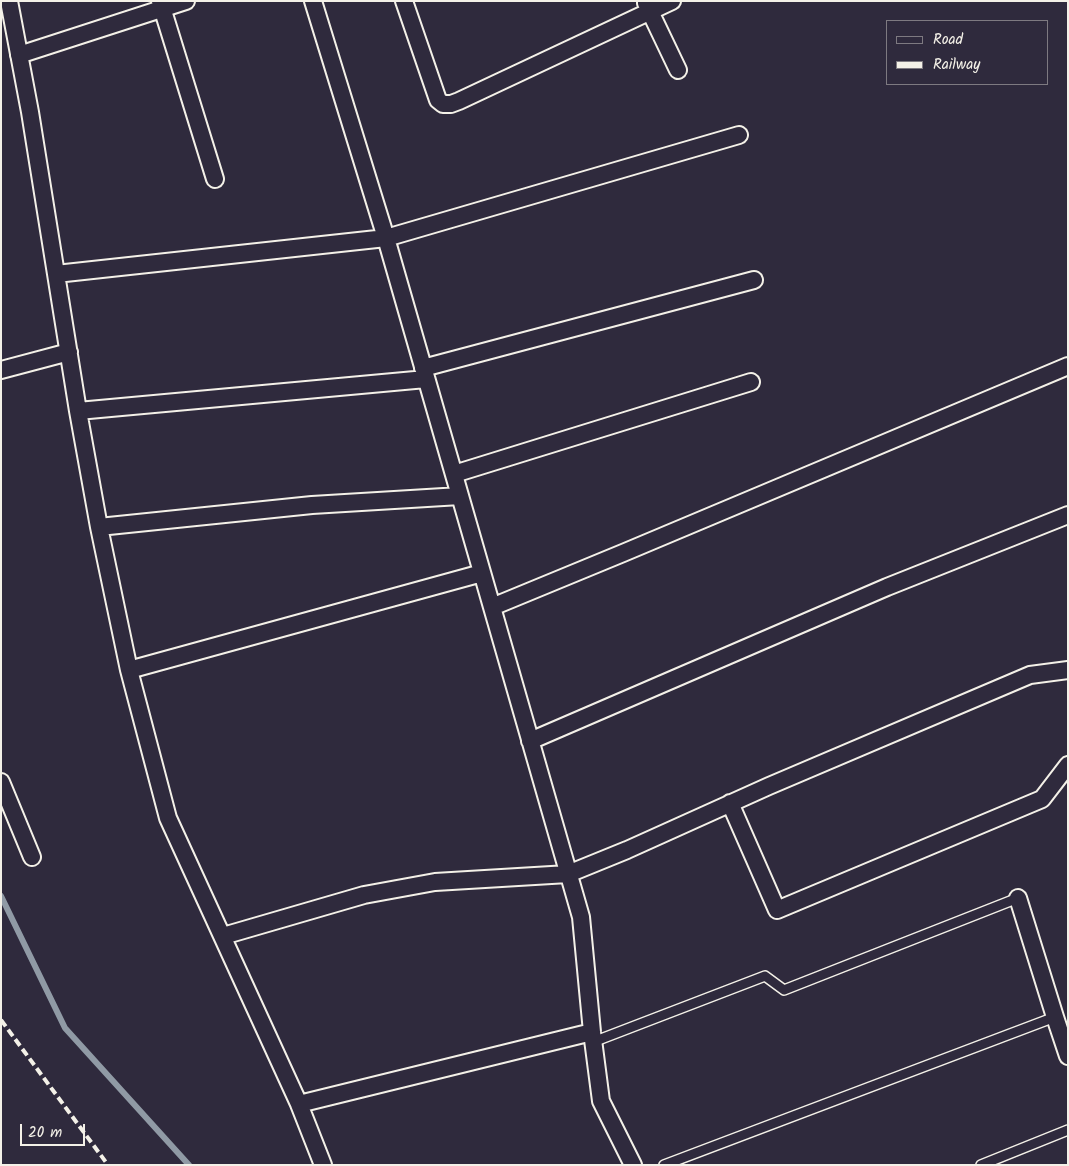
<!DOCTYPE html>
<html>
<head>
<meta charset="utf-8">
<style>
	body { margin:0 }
	#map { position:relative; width:1069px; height:1166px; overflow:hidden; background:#2f2a3d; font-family:Kalam,sans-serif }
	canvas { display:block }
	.frame { position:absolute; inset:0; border:2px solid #f4f1e8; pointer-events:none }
	.legend { position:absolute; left:886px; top:20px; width:162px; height:65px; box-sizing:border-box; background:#2f2a3d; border:1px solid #7e7a81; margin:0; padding:6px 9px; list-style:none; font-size:15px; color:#f4f1e8 }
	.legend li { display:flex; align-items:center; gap:10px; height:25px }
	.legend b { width:25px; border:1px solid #7e7a81 }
	.scale { position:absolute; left:20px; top:1124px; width:65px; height:22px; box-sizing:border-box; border:2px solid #f4f1e8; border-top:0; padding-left:6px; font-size:15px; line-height:18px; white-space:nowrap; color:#f4f1e8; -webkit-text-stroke:4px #2f2a3d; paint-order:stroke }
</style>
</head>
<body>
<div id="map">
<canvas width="1069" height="1166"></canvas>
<div class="frame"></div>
<ul class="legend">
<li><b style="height:6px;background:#2f2a3d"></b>Road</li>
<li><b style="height:6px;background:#f4f1e8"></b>Railway</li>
</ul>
<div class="scale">20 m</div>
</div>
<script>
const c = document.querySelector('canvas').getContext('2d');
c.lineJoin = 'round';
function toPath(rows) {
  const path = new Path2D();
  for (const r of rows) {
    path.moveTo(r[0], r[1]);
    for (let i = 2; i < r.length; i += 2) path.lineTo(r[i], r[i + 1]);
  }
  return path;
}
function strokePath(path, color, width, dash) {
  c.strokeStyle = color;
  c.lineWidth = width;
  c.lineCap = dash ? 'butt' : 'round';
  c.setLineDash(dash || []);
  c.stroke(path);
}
const stream = toPath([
	[1,896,65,1028,189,1165]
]);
const service = toPath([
	[593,1042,765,976,784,990,1018,898],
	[664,1165,1055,1017],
	[981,1165,1068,1130]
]);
const minor = toPath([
	[9,1,30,112,78,411,99,527,129,670,168,818,299,1104,323,1165],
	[160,1,215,179],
	[313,1,386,238,581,917,592,1032,601,1101,633,1165],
	[404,1,438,100,443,104,451,104,459,101,672,1],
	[646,3,678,70],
	[19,55,186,1],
	[56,274,386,238,739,135],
	[423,368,754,280],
	[1,370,69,352],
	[78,411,426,379],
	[454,474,751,382],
	[99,527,312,505,460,496],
	[492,607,623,553,1068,366],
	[129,670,482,573],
	[530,741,887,587,1068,515],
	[1,782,32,857],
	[730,803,777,910,1042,799,1068,765],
	[1018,898,1055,1017,1068,1056],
	[223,936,364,895,435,882,568,874,627,850,769,786,1030,675,1068,670],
	[299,1104,592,1032]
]);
const rail = toPath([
	[1,1020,108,1165]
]);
strokePath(stream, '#909aa5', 6);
strokePath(service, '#f4f1e8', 12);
strokePath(minor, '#f4f1e8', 20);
strokePath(service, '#2f2a3d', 9);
strokePath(minor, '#2f2a3d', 16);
strokePath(rail, '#f4f1e8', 4, [8, 4]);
</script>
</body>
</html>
